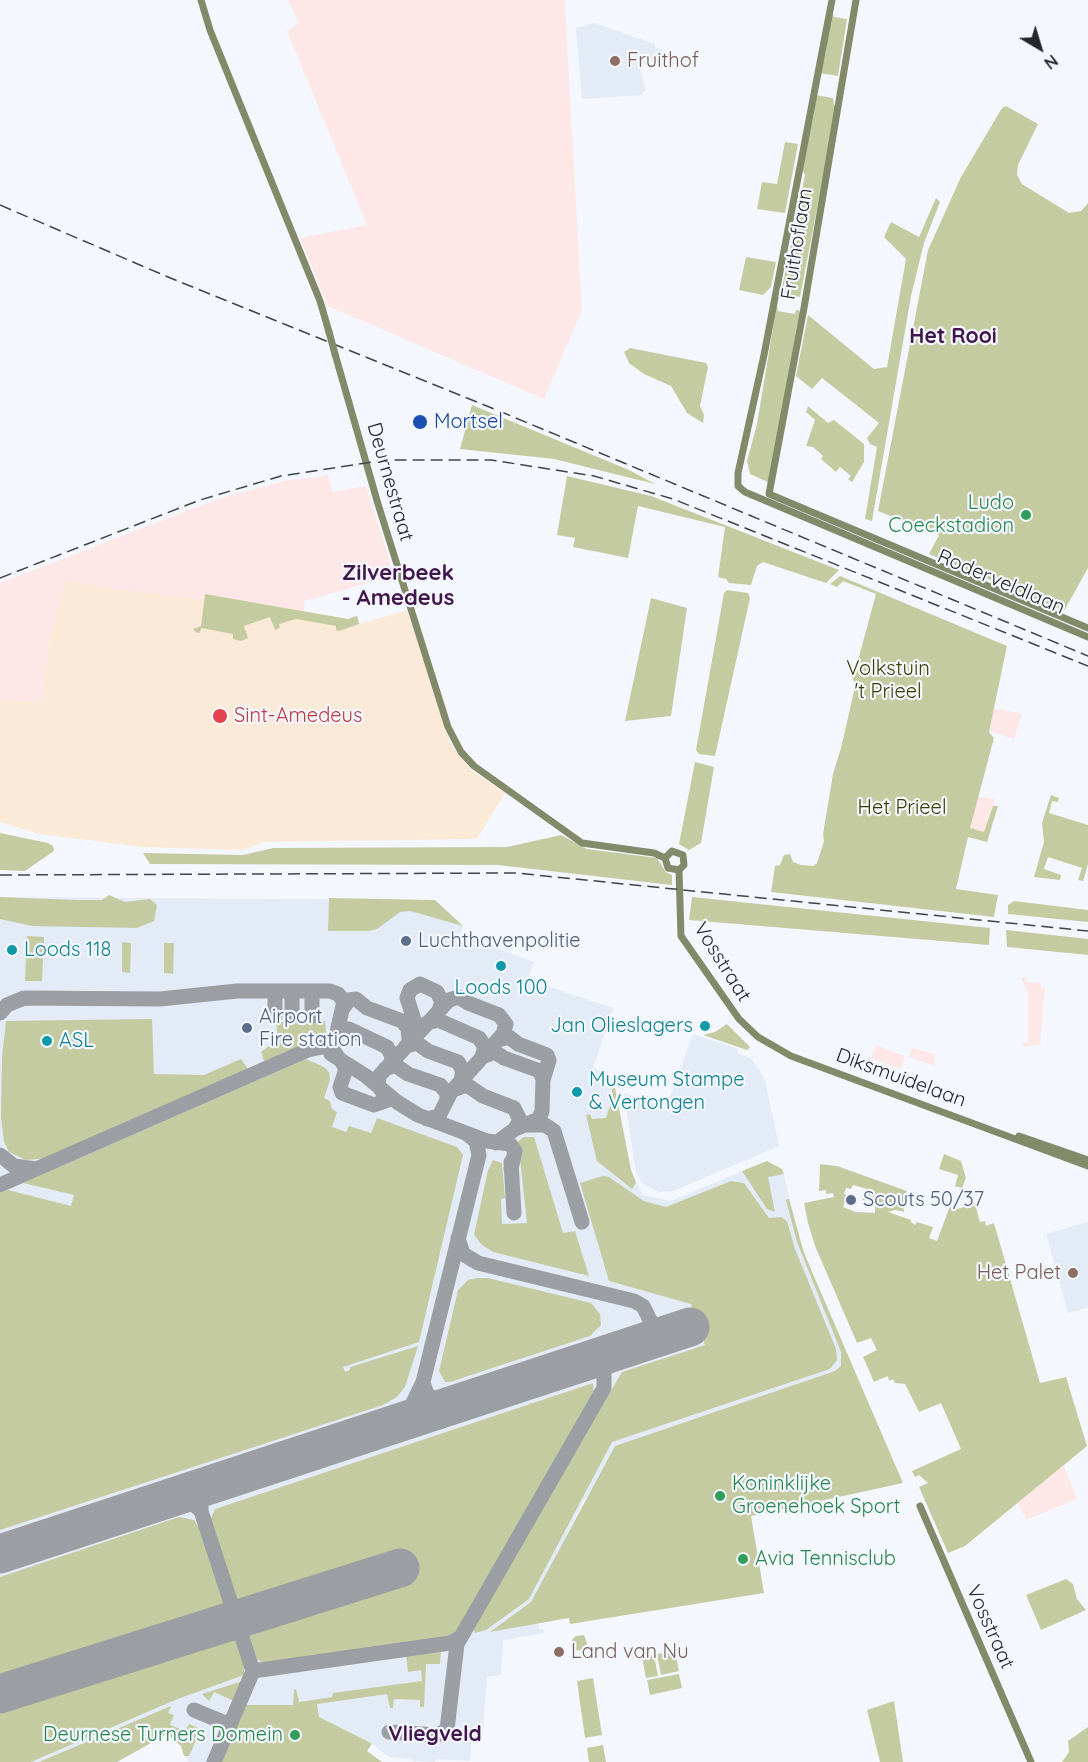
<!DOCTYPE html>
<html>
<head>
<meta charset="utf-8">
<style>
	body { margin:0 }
	#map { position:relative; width:1088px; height:1762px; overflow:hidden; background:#f4f7fd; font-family:Quicksand,sans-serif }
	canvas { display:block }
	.north { position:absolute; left:1010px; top:18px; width:60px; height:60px; -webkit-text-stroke:4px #f4f7fd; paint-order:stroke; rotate:142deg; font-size:16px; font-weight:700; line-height:24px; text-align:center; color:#252729 }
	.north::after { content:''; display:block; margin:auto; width:21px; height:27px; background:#252729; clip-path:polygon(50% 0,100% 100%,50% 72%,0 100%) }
</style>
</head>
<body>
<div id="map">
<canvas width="1088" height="1762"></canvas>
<div class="north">N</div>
</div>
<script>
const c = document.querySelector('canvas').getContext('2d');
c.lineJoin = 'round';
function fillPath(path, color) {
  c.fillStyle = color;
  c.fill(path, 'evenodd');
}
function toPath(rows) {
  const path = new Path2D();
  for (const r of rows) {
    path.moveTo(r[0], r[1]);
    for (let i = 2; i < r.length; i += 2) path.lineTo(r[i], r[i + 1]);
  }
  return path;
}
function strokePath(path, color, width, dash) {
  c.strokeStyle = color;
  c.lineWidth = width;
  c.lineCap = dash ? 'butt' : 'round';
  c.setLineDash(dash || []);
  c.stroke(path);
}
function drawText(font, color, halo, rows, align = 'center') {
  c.font = font + ' Quicksand,sans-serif';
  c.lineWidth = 4.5;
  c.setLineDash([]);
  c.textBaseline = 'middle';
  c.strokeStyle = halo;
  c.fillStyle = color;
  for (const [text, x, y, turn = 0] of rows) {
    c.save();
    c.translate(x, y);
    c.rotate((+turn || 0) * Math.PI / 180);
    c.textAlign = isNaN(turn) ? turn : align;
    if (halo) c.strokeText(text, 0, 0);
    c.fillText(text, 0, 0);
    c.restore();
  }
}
const built = toPath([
	[594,23,655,44,655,49,662,49,665,57,639,66,646,90,643,92,643,95,582,99,576,28],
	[0,897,435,900,463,926,460,935,534,962,527,983,550,987,613,1008,593,1068,608,1075,613,1081,631,1170,643,1195,671,1201,767,1161,783,1171,799,1239,849,1368,584,1500,523,1624,538,1622,539,1629,543,1629,544,1633,503,1640,501,1675,487,1677,483,1733,472,1733,470,1761,436,1759,435,1762,412,1761,412,1759,389,1757,371,1743,340,1728,230,1762,188,1762,181,1746,167,1734,117,1762,0,1762],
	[693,1034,738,1049,737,1053,752,1059,765,1080,779,1146,673,1191,659,1192,643,1184,636,1172,624,1093,666,1108],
	[1088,1222,1088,1308,1068,1313,1046,1234]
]);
const industrial = toPath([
	[288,0,566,0,565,6,582,310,544,399,328,306,300,238,367,225,287,31,299,23],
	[328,475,333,492,366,486,394,575,305,601,304,611,205,594,204,600,49,643,42,702,0,699,0,583,218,499,284,481],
	[994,708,1022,714,1014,739,989,731],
	[976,796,995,799,984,832,969,828],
	[1021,977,1027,978,1027,982,1041,983,1041,988,1045,988,1040,1045,1023,1047,1023,1043,1028,1042,1028,993],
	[876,1045,905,1056,901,1069,871,1058],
	[912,1048,934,1054,935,1066,909,1057],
	[1063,1464,1077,1499,1026,1520,1018,1503]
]);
const medical = toPath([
	[66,582,203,600,205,594,348,619,357,616,360,624,407,610,450,743,471,770,505,793,477,839,264,842,242,850,142,847,39,834,0,822,0,699,42,702,49,643]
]);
const green = toPath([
	[831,12,834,17,847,19,838,76,819,73,825,56],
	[815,95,833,98,834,105,837,105,800,297,781,293,805,175,802,169,814,113],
	[1006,106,1038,124,1018,165,1017,175,1022,184,1069,213,1081,211,1088,203,1088,568,1064,611,929,554,939,535,878,511,928,250,961,177,1002,108],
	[785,142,798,144,785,213,757,209,762,182,777,184],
	[936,198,940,202,924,243,911,296,872,521,865,519,877,447,870,444,867,438,879,423,822,378,812,389,796,376,808,315,874,369,887,367,906,259,884,237,891,222,919,237],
	[746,257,776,262,771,287,763,295,739,290],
	[777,304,778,311,795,314,796,310,799,310,801,316,797,325,770,483,750,474,747,461,757,424],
	[630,348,706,363,708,367,700,406,704,415,703,423,687,413,671,386,644,374,629,363,624,352],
	[472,405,629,470,655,484,554,459,460,449],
	[808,406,828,423,834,420,864,444,864,462,852,482,848,479,851,476,840,467,836,472,821,459,823,456,813,447,806,446,815,420,806,412],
	[567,476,651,496,839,570,826,583,763,562,757,566,751,585,729,583,726,579,718,577,725,527,638,506,628,558,573,547,575,538,557,535],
	[840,576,1007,646,989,732,994,738,970,828,984,832,993,806,998,806,987,842,968,837,956,889,998,895,994,917,771,892,775,866,780,865,784,855,790,854,793,862,801,865,813,866,817,863,824,841,823,834,833,774,841,748,855,687,853,679,876,594,843,581,837,587,830,584],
	[727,590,748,593,750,598,715,756,699,754,696,750,724,593],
	[205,594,348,619,357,616,359,624,339,631,336,630,336,626,296,619,279,624,280,628,275,630,270,617,244,626,248,638,241,641,233,639,233,634,201,628,200,633,196,632,193,629,201,626],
	[651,598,687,608,671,716,625,721],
	[695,762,714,767,701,843,689,850,679,844],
	[1051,795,1059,798,1058,802,1052,801,1049,813,1088,825,1088,864,1083,881,1078,880,1082,868,1048,857,1044,869,1061,875,1060,880,1034,877,1044,842,1042,823],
	[0,833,48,843,53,846,54,851,25,871,0,870],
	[561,835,587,849,657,858,666,872,672,875,672,885,498,865,150,864,143,853,243,855,273,848,507,847],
	[109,895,125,902,150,899,157,905,154,921,137,928,32,926,0,919,0,897,77,900,102,900],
	[692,897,990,928,989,945,689,920],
	[329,898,435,900,463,926,410,911,400,912,377,929,369,931,328,931],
	[1014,901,1088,910,1088,922,1008,914,1008,905],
	[1006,930,1088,939,1088,955,1007,947],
	[27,936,44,937,42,981,25,981],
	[122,942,131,943,130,973,122,972],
	[164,943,174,943,173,974,164,973],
	[152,1019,154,1074,204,1075,241,1059,248,1069,49,1158,26,1160,9,1152,4,1142,1,1117,2,1057,6,1021],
	[325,1021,326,1032,317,1041,268,1062,264,1061,261,1052,278,1039,276,1022],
	[727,1024,750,1047,747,1050,703,1035,715,1032],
	[306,1059,324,1067,329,1072,330,1080,324,1098,330,1101,332,1109,337,1112,332,1127,346,1132,349,1126,371,1133,377,1118,457,1147,463,1155,419,1342,343,1367,345,1372,350,1370,350,1367,418,1346,405,1387,397,1397,383,1405,0,1530,0,1193,8,1190,71,1206,74,1195,23,1183],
	[615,1088,631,1170,636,1183,632,1189,597,1161,586,1115,590,1114,592,1119,606,1118,613,1097,612,1089],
	[524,1137,534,1137,563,1233,575,1231,589,1276,493,1252,482,1245,474,1235,488,1170,493,1160,502,1163,505,1198,501,1199,502,1224,527,1223,518,1141],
	[944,1154,961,1161,966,1178,962,1188,955,1186,958,1175,939,1169],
	[767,1161,782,1169,784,1174,768,1177,775,1212,767,1209,742,1171],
	[820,1164,837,1166,907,1191,903,1204,904,1212,895,1210,888,1212,911,1220,911,1222,915,1225,917,1222,933,1227,929,1238,937,1241,950,1206,957,1209,975,1204,980,1222,985,1221,986,1226,994,1223,1040,1383,1066,1377,1087,1446,965,1546,948,1553,919,1487,928,1483,919,1475,915,1477,912,1471,961,1449,941,1403,919,1412,905,1384,895,1383,893,1379,889,1381,888,1376,874,1382,863,1357,877,1350,871,1338,857,1343,815,1246,808,1223,804,1203,834,1197,833,1193,826,1194,826,1190,819,1191],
	[853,1185,867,1189,862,1200,875,1202,875,1213,856,1212,843,1207,847,1195,844,1194,846,1188,851,1189],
	[603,1176,609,1177,644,1201,666,1207,731,1181,744,1183,769,1218,781,1217,787,1221,795,1249,836,1349,837,1360,830,1369,612,1442,529,1599,486,1630,475,1633,473,1627,622,1372,705,1345,691,1304,609,1281,580,1183],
	[789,1199,804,1253,903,1483,751,1516,764,1593,570,1624,569,1618,490,1632,531,1602,615,1446,835,1371,841,1366,841,1352,797,1242,786,1200],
	[477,1278,488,1278,591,1303,600,1314,601,1325,590,1336,450,1382,445,1382,439,1371,458,1290,468,1280],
	[593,1383,594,1397,456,1632,442,1638,267,1665,257,1659,210,1520,215,1509],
	[179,1517,194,1520,200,1529,244,1664,244,1675,175,1700,31,1762,0,1762,0,1577],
	[1066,1579,1073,1584,1077,1599,1086,1610,1041,1630,1026,1595],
	[584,1635,589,1649,573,1651,572,1640,576,1636],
	[441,1650,440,1664,426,1664,424,1707,420,1707,420,1700,394,1699,393,1708,390,1708,387,1694,317,1704,319,1717,369,1742,372,1744,367,1751,382,1762,219,1762,244,1705,293,1705,294,1690,296,1689,299,1702,332,1697,333,1693,422,1681,421,1670,408,1672,406,1655],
	[675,1651,679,1671,661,1675,657,1654],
	[654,1655,658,1676,646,1678,642,1657],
	[679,1674,682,1688,650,1695,647,1680],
	[593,1678,602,1735,585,1738,577,1681],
	[243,1681,234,1701,214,1692,209,1701,202,1694],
	[894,1701,903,1762,880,1762,867,1710],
	[171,1706,168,1713,174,1715,170,1725,185,1731,189,1724,201,1729,189,1756,184,1756,181,1746,167,1734,117,1762,39,1762],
	[1088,1727,1088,1762,1062,1762,1069,1752,1068,1741],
	[603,1745,606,1762,589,1762,587,1748]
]);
const taxiway = toPath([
	[275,991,275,1016],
	[292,991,292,1016],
	[344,1007,349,1000,356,999,367,1008,402,1021,408,1028,409,1040],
	[0,1013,7,1005,24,998,160,999,237,991,330,991,338,994,344,1001,333,1050,340,1060],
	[312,1016,312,991],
	[427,1023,438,1020,479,1038,485,1047,482,1057],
	[413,1039,417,1029,407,998,410,990,420,984,437,992,442,1002,439,1010],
	[406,1046,417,1043,428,1051,458,1062,463,1071,461,1080],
	[331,1054,366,1076,397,1102,418,1115,487,1141,510,1144,515,1151,511,1169],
	[482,1057,495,1052,504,1058,540,1071,543,1080],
	[342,1062,346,1069,340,1087,342,1093,374,1105,391,1099],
	[385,1069,395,1065,408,1074,440,1085,447,1093,447,1100],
	[453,1090,467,1085,483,1096,514,1108,520,1120,515,1129],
	[383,1101,384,1094,378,1085,379,1076,449,1000,459,997,468,1003,499,1015,506,1024,503,1034,451,1092,439,1116,427,1119],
	[527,1125,545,1125,554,1131,582,1222],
	[496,1143,515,1129,539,1119,542,1111,543,1080,549,1060,547,1055,518,1044,509,1037,498,1040],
	[0,1155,14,1166,36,1169],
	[511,1162,514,1213],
	[0,1185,308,1050,327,1046,342,1029,349,1029,387,1047,392,1056,391,1063],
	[458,1238,463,1254,478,1263,634,1301,643,1306,651,1322,646,1335,638,1344],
	[423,1382,426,1392,434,1402,452,1405],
	[384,1428,411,1407,423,1382,479,1155,476,1141,467,1134],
	[168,1499,187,1498,201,1511],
	[253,1671,450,1643,461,1637],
	[194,1710,230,1725],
	[389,1732,437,1735,447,1730,457,1644,604,1388,604,1372,601,1367,591,1362,581,1364],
	[214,1762,253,1671,201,1511,201,1503,206,1492,219,1483]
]);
const runway = toPath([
	[0,1554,690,1327],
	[0,1694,400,1568]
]);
const secondary = toPath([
	[201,0,210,30,320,301,329,332],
	[832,0,764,355,738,473,738,486,745,492,1088,637],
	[856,0,804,308,769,494,1088,628],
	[335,354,378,504,448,727,461,752,474,766,582,843,654,853,665,858],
	[665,858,672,851,683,855,684,865,679,870],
	[665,858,668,868,679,870],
	[679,870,681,936,739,1019,758,1037,791,1056,1088,1166],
	[1019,1136,1088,1160],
	[920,1506,1031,1762]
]);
const rail = toPath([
	[0,205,168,277,499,411,1088,656],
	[0,578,200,500,281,476,385,460,491,460,594,476,673,499,1088,666],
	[0,875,516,873,1088,931]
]);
const secondaryBridge = toPath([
	[329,332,335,354]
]);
const markers = [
	[615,61,6,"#8d6e63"],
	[420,422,8,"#1a4fb4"],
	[1026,515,6,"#2e9e5b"],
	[220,716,8,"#e0444e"],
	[406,941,6,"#5c6f8a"],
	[12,950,6,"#0f9aa8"],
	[501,966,6,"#0f9aa8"],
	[705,1026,6,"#0f9aa8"],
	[247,1028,6,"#5c6f8a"],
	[47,1041,6,"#0f9aa8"],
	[577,1092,6,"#0f9aa8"],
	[851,1200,6,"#5c6f8a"],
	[1073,1273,6,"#8d6e63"],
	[720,1496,6,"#2e9e5b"],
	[743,1559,6,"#2e9e5b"],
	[559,1652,6,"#8d6e63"],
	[295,1735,6,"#2e9e5b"]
];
const educationNames = [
	["Fruithof",627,61],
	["Het Palet",1061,1273,"right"],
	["Land van Nu",571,1652]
];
const streetNames = [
	["Fruithoflaan",797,244,-81],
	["Deurnestraat",390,482,74],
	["Roderveldlaan",1001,582,23],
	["Vosstraat",722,962,58],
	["Diksmuidelaan",901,1078,20],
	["Vosstraat",990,1627,66]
];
const transitNames = [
	["Mortsel",434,422]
];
const leisureNames = [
	["Ludo",1014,503],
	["Coeckstadion",1014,526],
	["Koninklijke",732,1484,"left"],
	["Groenehoek Sport",732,1507,"left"],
	["Avia Tennisclub",755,1559,"left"],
	["Deurnese Turners Domein",283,1735]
];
const parkNames = [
	["Volkstuin",888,669],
	["'t Prieel",888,692],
	["Het Prieel",902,808]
];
const healthNames = [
	["Sint-Amedeus",234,716]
];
const serviceNames = [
	["Luchthavenpolitie",418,941],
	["Airport",259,1017],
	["Fire station",259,1040],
	["Scouts 50/37",863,1200]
];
const cultureNames = [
	["Loods 118",24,950],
	["Loods 100",501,988,"center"],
	["Jan Olieslagers",693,1026,"right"],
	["ASL",59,1041],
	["Museum Stampe",589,1080],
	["& Vertongen",589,1103]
];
const neighbourhoodNames = [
	["Het Rooi",953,337],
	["Vliegveld",435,1735]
];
const quarterNames = [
	["Zilverbeek",398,573],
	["- Amedeus",398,598]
];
fillPath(built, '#e3ebf7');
fillPath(industrial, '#fde7e7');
fillPath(medical, '#fbead8');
fillPath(green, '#c5cba1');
strokePath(taxiway, '#9b9ea2', 15);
strokePath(runway, '#9b9ea2', 39);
strokePath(secondary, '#838a6a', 7);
strokePath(rail, '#424447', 1.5, [12, 6]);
strokePath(secondaryBridge, '#838a6a', 7);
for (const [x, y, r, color] of markers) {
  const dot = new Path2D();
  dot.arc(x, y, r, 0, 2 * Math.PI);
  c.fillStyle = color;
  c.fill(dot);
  strokePath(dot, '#f4f7fd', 2);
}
drawText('20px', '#785e54', '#f4f7fd', educationNames, 'left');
drawText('20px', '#252729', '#f4f7fd', streetNames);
drawText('20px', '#164399', '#f4f7fd', transitNames, 'left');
drawText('20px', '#27864d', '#f4f7fd', leisureNames, 'right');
drawText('20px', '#383d00', '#f4f7fd', parkNames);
drawText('20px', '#be3a42', '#f4f7fd', healthNames, 'left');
drawText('20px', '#4e5e75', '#f4f7fd', serviceNames, 'left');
drawText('20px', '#0d838f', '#f4f7fd', cultureNames, 'left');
drawText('bold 21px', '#40174c', '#f4f7fd', neighbourhoodNames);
drawText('bold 22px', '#40174c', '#f4f7fd', quarterNames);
</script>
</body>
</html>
